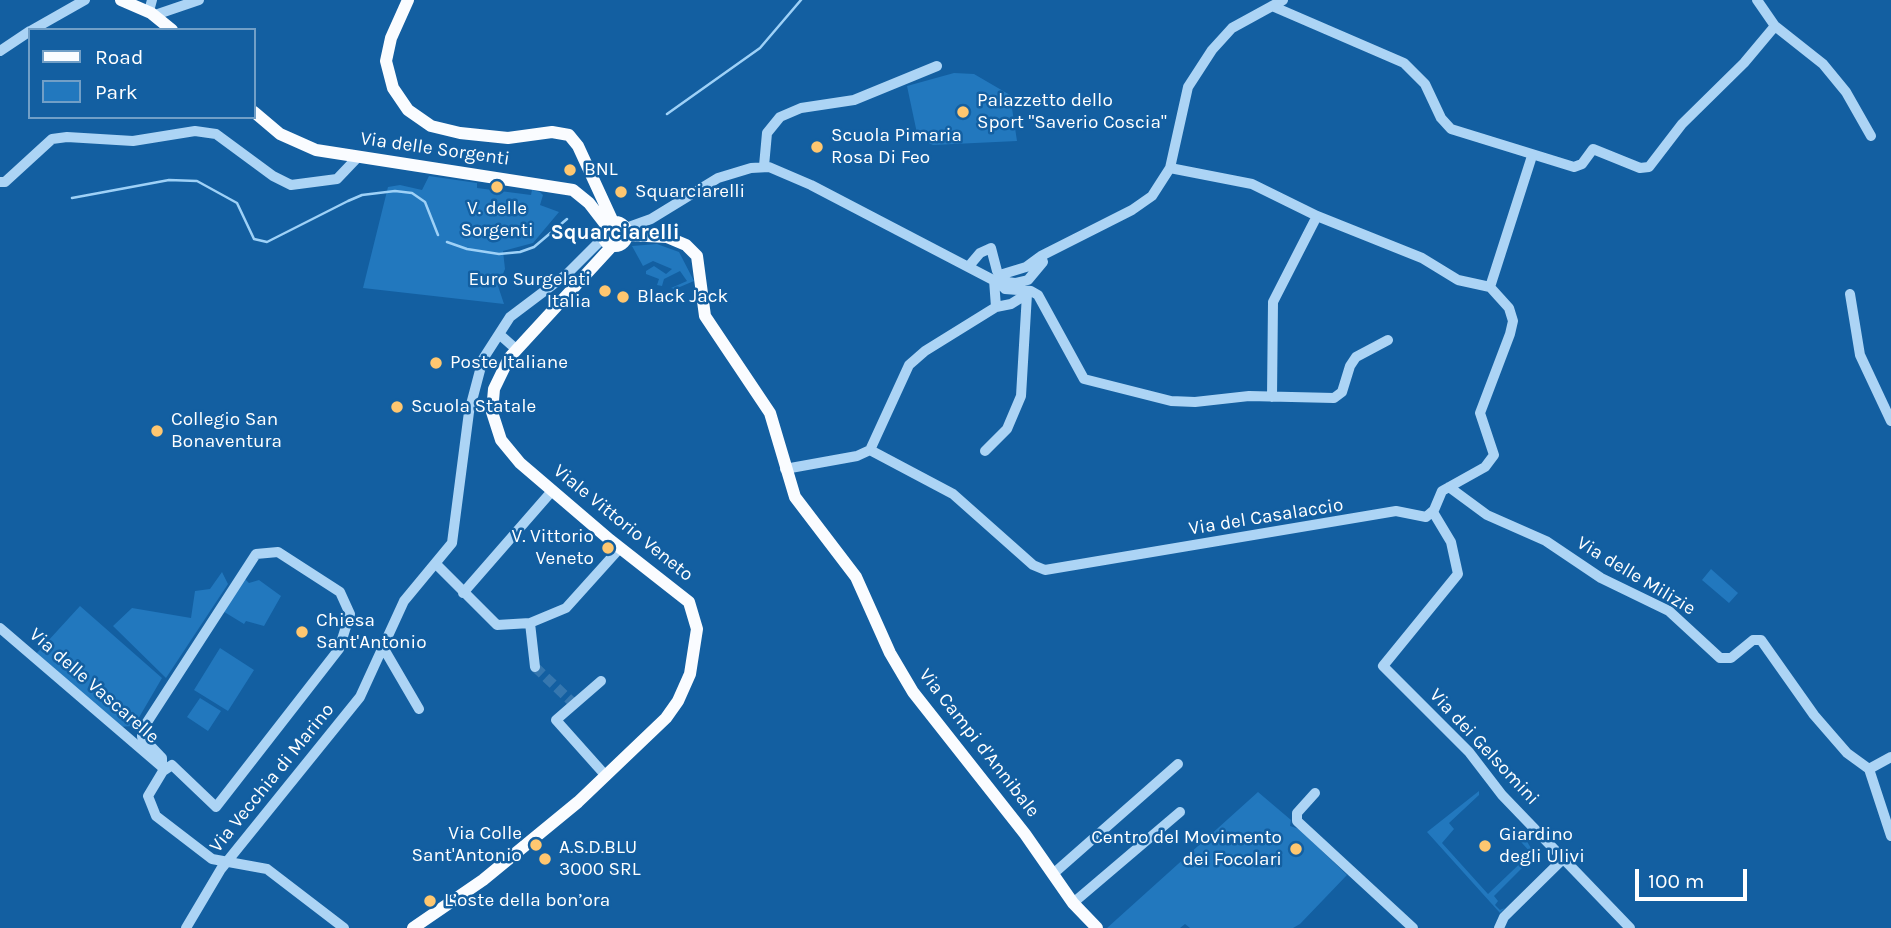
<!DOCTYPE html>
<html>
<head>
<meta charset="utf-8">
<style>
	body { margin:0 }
	#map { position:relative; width:1891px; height:928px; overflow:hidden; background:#135fa1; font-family:Karla,sans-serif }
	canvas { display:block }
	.legend { position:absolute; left:28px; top:28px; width:228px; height:91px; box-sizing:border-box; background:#135fa1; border:2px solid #719fc7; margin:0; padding:9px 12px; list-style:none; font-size:21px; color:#fff }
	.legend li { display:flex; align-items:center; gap:14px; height:35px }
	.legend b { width:35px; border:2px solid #719fc7 }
	.scale { position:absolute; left:1635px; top:869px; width:112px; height:32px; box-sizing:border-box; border:4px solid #fff; border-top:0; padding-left:9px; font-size:21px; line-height:24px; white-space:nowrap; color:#fff; -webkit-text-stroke:5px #135fa1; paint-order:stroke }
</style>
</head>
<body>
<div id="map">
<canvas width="1891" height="928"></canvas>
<ul class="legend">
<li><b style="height:9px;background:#fafcff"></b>Road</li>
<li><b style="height:19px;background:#2278be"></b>Park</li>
</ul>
<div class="scale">100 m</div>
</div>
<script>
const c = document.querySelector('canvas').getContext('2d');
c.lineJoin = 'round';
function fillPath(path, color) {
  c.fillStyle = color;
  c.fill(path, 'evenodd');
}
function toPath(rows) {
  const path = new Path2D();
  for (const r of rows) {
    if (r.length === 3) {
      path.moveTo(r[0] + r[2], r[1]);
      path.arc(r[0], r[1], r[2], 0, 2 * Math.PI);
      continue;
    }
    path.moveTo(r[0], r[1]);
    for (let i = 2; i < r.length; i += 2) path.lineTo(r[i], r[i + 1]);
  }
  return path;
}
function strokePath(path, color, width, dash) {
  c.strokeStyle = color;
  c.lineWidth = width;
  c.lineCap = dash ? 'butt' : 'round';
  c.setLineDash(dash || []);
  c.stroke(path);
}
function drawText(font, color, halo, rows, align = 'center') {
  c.font = font + ' Karla,sans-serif';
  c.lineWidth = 5;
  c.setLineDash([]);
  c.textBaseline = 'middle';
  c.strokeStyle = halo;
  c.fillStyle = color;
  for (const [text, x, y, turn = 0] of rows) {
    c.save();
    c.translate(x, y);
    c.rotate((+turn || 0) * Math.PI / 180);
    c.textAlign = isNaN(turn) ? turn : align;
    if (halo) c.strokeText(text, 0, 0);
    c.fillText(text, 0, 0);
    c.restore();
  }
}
const green = toPath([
	[954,73,974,74,1010,95,1017,141,933,145,918,138,907,86],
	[429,176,477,183,477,188,531,195,532,190,540,192,543,195,540,205,559,212,533,243,503,251,505,269,498,286,504,304,363,288,388,187,400,185,422,190],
	[657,244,679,252,694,281,675,289,671,288,687,281,680,271,664,279,662,286,657,285,659,279,646,274,646,271,654,266,666,274,672,269,653,261,643,266,632,246],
	[1711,569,1738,593,1729,603,1702,580],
	[222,572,228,584,166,678,113,626,132,608,191,618,195,591,210,589],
	[242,576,249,583,259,580,281,596,264,626,246,621,244,624,221,610],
	[80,606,162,678,134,726,117,727,36,654],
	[220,648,254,670,228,711,194,690],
	[200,698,221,711,208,731,187,717],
	[1479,791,1479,795,1449,823,1454,829,1442,843,1488,894,1531,853,1512,832,1515,829,1525,838,1535,855,1494,896,1498,901,1495,905,1500,910,1505,908,1500,913,1427,832],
	[1258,792,1291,820,1290,826,1299,829,1347,875,1300,924,1293,928,1190,928,1185,924,1180,928,1107,928]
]);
const stream = toPath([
	[667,114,760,48,801,0],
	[72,198,169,180,197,181,237,203,254,239,267,242,348,201,362,195,395,191,412,193,425,202,438,235],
	[447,242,467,249,499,254,520,252,534,247,567,219]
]);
const minorTunnel = toPath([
	[535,667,573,703]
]);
const minor = toPath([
	[1757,0,1775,26,1823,64,1846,92,1871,136],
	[1272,6,1404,63,1425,84,1441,118,1451,129,1574,167,1582,164,1593,149,1640,168,1649,167,1682,124,1744,63,1775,26],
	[149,11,152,0],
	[155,15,199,0],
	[32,30,85,0],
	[0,51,30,31],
	[764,166,767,133,780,117,801,108,854,100,937,66],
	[1170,168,1252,184,1317,216,1422,258,1458,280,1490,287],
	[0,182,5,182,52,139,67,137,133,141,195,131,216,134,273,176,291,185,337,179,357,158],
	[626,228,651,219,718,178,751,168,769,167,811,185,995,281,1002,280,1003,274],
	[969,266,980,253,991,248,997,271],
	[1003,274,1026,267,1041,256,1132,210,1152,196,1170,168,1188,87,1212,50,1232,28,1283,0],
	[998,281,1005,289,1031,291,1038,295,1084,379,1171,401,1195,402,1249,396,1334,398,1342,392,1350,366,1356,357,1388,340],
	[999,281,1015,283,1028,280,1043,262,1041,256],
	[1490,287,1532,156],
	[1850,294,1860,355,1891,421],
	[996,307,1011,304,1027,294],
	[499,334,516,349],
	[1272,397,1273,302,1317,216],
	[870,450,953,494,1033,565,1045,570,1396,511,1426,517,1434,510,1442,491,1485,467,1494,455,1480,413,1510,334,1513,321,1509,308,1490,287],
	[985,451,1007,429,1021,396,1027,294],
	[785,469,857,456,870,450,909,365,925,351,996,307,994,280],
	[1449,487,1487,515,1546,541,1601,578,1669,611,1720,658,1731,658,1753,640,1761,640,1814,715,1847,753,1869,769],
	[1433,512,1451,542,1458,574,1383,666,1469,752,1502,795,1630,928],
	[437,565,497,625,530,623,566,608,620,548],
	[463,593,552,491],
	[530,623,535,667],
	[0,628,162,767,163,771],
	[384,649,419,709],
	[601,681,556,720,606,776],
	[1891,757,1869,769,1891,836],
	[162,767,162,758,142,737,142,730,256,554,278,552,340,592,350,614,339,649,216,807,172,765,163,771,148,796,156,816,212,859,267,869,344,928],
	[1315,793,1297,813,1297,821,1413,928],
	[1053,874,1178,764],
	[1073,903,1180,812],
	[186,928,221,869,360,697,404,601,452,543,469,412,483,359,510,317,567,274,603,238],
	[1499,928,1504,917,1564,858]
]);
const major = toPath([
	[121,0,151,13,172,30],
	[408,0,391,38,386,61,393,88,408,110,431,126,460,133,508,138,552,132,569,135,578,146,613,222],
	[254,112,280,134,316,150,573,190,589,203,606,225],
	[615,234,12],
	[627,235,667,237,686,245,697,256,705,316,770,413,795,497,856,577,890,653,913,692,1025,834,1073,903,1097,928],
	[413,928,483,880,578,802,666,718,678,701,690,674,697,629,689,602,610,540,520,463,501,440,492,412,494,389,509,358,612,246]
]);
const markers = [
	[963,112,7,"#ffc770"],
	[817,147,7,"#ffc770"],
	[570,170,7,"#ffc770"],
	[497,187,7,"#ffc770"],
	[621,192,7,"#ffc770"],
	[605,291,7,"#ffc770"],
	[623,297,7,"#ffc770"],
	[436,363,7,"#ffc770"],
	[397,407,7,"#ffc770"],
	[157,431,7,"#ffc770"],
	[608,548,7,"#ffc770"],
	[302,632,7,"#ffc770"],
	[536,845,7,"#ffc770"],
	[1485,846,7,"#ffc770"],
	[1296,849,7,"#ffc770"],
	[545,859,7,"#ffc770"],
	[430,901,7,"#ffc770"]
];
const poiNames = [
	["Palazzetto dello",977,101],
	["Sport \"Saverio Coscia\"",977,123],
	["Scuola Pimaria",831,136],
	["Rosa Di Feo",831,158],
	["BNL",584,170],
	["Squarciarelli",635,192],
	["V. delle",497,209,"center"],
	["Sorgenti",497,231,"center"],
	["Euro Surgelati",591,280,"right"],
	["Italia",591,302,"right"],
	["Black Jack",637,297],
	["Poste Italiane",450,363],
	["Scuola Statale",411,407],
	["Collegio San",171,420],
	["Bonaventura",171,442],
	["V. Vittorio",594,537,"right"],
	["Veneto",594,559,"right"],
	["Chiesa",316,621],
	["Sant'Antonio",316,643],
	["Via Colle",522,834,"right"],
	["Sant'Antonio",522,856,"right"],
	["Giardino",1499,835],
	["degli Ulivi",1499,857],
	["Centro del Movimento",1282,838,"right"],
	["dei Focolari",1282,860,"right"],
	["A.S.D.BLU",559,848],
	["3000 SRL",559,870],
	["L’oste della bon’ora",444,901]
];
const streetNames = [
	["Via delle Sorgenti",435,149,8],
	["Via del Casalaccio",1266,517,-9],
	["Viale Vittorio Veneto",623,523,39],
	["Via delle Milizie",1636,576,31],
	["Via delle Vascarelle",94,686,41],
	["Via Campi d'Annibale",979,743,52],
	["Via dei Gelsomini",1484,747,47],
	["Via Vecchia di Marino",272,778,-51]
];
const neighbourhoodNames = [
	["Squarciarelli",615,233]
];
fillPath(green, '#2278be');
strokePath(stream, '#9ed1f7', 2.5);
strokePath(minorTunnel, '#3677af', 10, [10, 5]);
strokePath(minor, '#acd4f5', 10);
strokePath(major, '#fafcff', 12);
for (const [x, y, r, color] of markers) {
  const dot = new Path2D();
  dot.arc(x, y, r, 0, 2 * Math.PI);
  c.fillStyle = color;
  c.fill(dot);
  strokePath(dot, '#135fa1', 2.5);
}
drawText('19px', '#fff', '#135fa1', poiNames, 'left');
drawText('19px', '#fff', '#135fa1', streetNames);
drawText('bold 21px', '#fff', '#135fa1', neighbourhoodNames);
</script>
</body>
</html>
